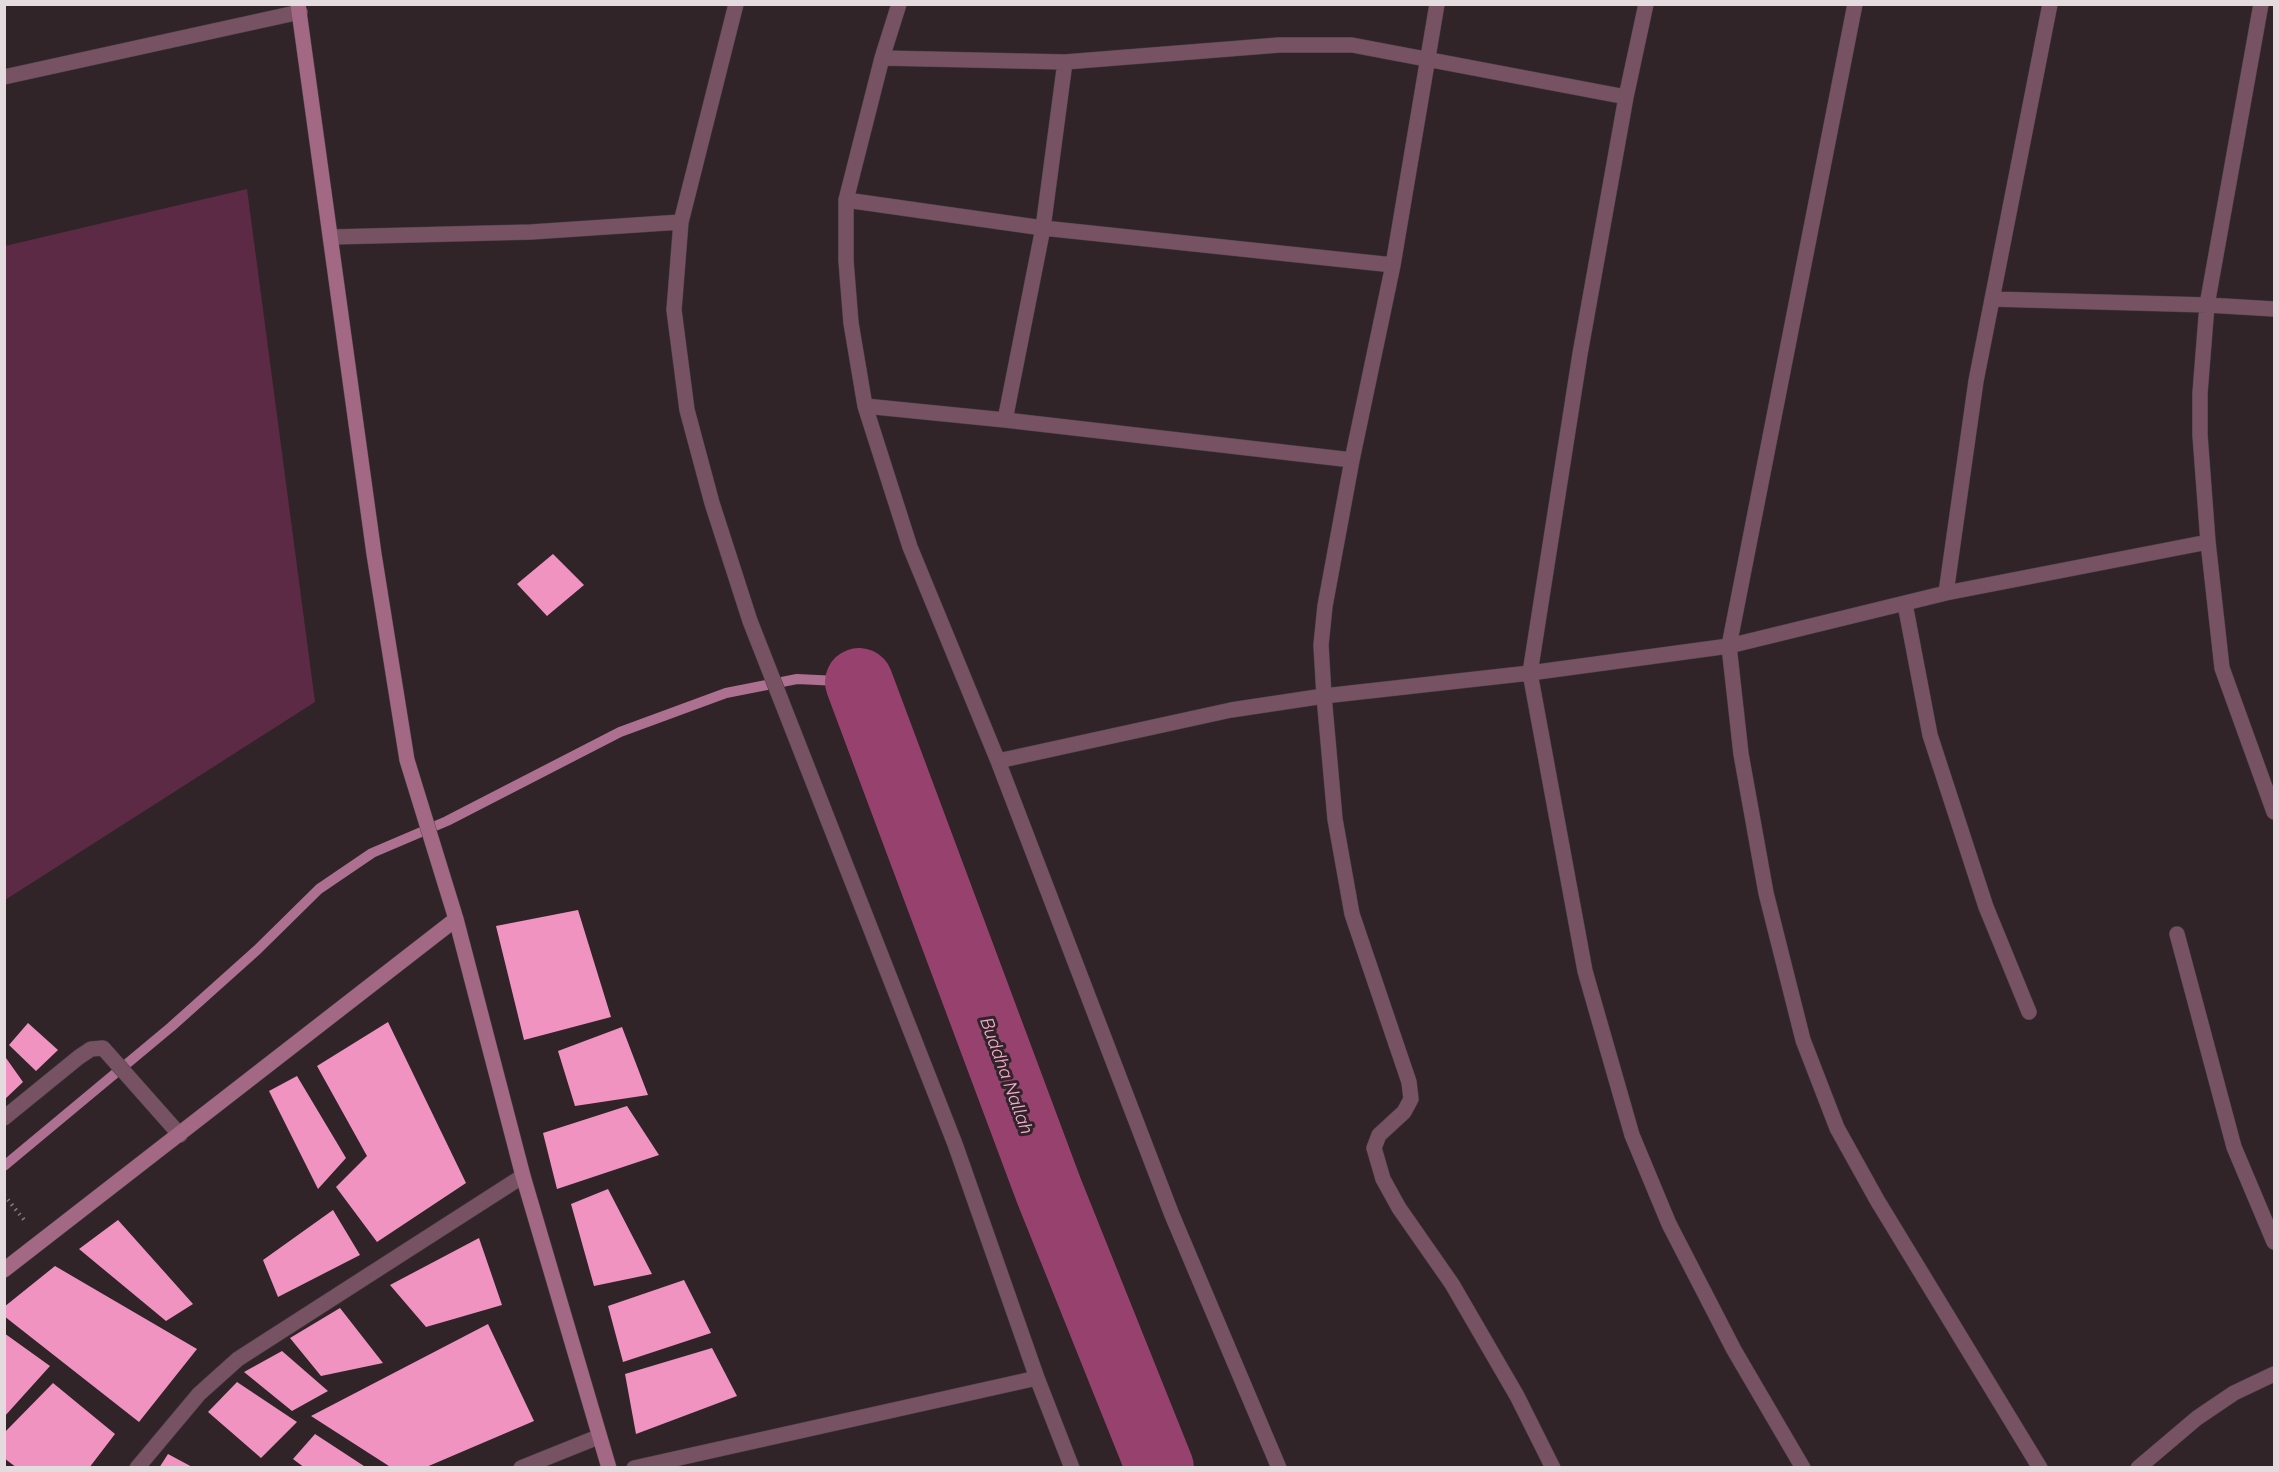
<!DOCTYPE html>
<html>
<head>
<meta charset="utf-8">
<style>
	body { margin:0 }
	#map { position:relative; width:2279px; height:1472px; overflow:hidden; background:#302429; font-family:Raleway,sans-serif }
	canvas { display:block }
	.frame { position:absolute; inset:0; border:6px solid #e4dbdf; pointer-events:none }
</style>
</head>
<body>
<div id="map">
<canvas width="2279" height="1472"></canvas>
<div class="frame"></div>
</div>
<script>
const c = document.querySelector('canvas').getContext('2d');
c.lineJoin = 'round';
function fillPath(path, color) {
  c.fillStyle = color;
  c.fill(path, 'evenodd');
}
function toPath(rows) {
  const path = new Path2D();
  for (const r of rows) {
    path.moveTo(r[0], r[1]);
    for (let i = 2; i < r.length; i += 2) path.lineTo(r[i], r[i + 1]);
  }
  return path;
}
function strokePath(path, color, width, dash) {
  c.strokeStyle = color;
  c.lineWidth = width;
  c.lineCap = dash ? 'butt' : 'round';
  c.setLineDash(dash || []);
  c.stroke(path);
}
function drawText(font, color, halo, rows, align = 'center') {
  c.font = font + ' Raleway,sans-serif';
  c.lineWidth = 6;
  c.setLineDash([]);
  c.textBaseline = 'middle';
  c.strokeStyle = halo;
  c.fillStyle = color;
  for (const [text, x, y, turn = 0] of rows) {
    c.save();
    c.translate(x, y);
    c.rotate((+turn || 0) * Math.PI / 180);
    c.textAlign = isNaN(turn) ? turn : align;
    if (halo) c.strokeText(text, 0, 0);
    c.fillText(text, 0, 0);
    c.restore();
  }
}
const green = toPath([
	[247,189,315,702,5,900,5,246]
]);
const stream = toPath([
	[4,1166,171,1027,257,950,319,889,372,853,447,821,620,732,726,693,797,679,859,682]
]);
const river = toPath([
	[859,682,1049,1191,1160,1468]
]);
const building = toPath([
	[553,554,584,585,547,616,517,584],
	[578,910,611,1017,524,1040,496,926],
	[388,1022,466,1183,377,1242,336,1187,367,1156,317,1066],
	[28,1023,58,1050,36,1071,9,1045],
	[622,1027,648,1095,575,1106,558,1051],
	[6,1058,23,1082,4,1100,4,1060],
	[297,1076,346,1158,318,1189,269,1091],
	[627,1106,659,1155,557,1189,543,1133],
	[608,1189,652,1274,594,1286,571,1204],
	[333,1210,360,1255,278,1297,263,1260],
	[118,1220,193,1304,166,1321,79,1249],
	[479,1238,502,1305,426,1327,390,1285],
	[55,1266,197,1349,139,1422,4,1316,4,1307],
	[684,1280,711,1333,623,1362,608,1306],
	[340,1308,383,1363,321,1376,290,1338],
	[488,1324,534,1421,424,1468,392,1468,311,1416],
	[4,1333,50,1366,4,1417],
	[712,1348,737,1396,636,1434,625,1374],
	[282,1351,328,1391,292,1411,244,1372],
	[237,1382,297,1422,261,1458,208,1412],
	[53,1383,115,1434,89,1468,17,1468,4,1458,4,1433],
	[315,1434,367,1468,305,1468,293,1459],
	[168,1454,194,1468,159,1468]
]);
const path = toPath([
	[4,1195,25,1221]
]);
const street = toPath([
	[736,4,681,222,674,310,687,410,712,503,750,621,955,1144,1037,1378,1072,1468],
	[899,4,882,58,846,200,846,261,851,323,865,406,910,547,998,761,1172,1215,1279,1468],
	[1437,4,1393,265,1352,460,1325,606,1321,645,1324,696,1335,819,1352,914,1409,1082,1411,1099,1404,1112,1379,1135,1374,1148,1383,1179,1399,1208,1452,1284,1517,1396,1553,1468],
	[1646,4,1626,97,1580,354,1530,673,1585,971,1632,1135,1669,1224,1734,1350,1803,1468],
	[1855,4,1729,646,1741,754,1766,893,1803,1040,1837,1128,1877,1200,2040,1468],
	[2261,4,2207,305,2200,393,2200,435,2208,542,2222,668,2274,812],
	[882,58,1065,62,1279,45,1352,45,1626,97],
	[4,77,300,12],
	[846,200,1043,228,1393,265],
	[331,237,531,232,681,222],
	[1992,299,2207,305,2274,309],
	[865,406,1005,420,1043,228,1065,62],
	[1005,420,1352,460],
	[1946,593,1976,381,2050,4],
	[1905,604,1930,735,1986,907,2029,1012],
	[998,761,1231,710,1324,696,1530,673,1729,646,1946,593,2208,542],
	[2177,934,2234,1147,2274,1242],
	[4,1118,79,1057,91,1049,103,1048,180,1135],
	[137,1468,199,1394,238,1359,523,1176],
	[521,1468,598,1437],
	[634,1468,1037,1378],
	[2138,1468,2197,1418,2234,1393,2274,1374]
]);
const secondary = toPath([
	[298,4,374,554,407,760,456,919,523,1176,609,1468],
	[4,1270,456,919]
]);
const waterNames = [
	["Buddha Nallah",1006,1076,70]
];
fillPath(green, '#5c2a44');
strokePath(stream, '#ae7090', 10);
strokePath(river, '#97426e', 68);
fillPath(building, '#f193c1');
strokePath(street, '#4d4146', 16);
strokePath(secondary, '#4d4146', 16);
strokePath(path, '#857a7f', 4, [1.5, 4.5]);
strokePath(street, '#775263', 15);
strokePath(secondary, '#a36884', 15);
drawText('italic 18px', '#f3abcd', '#302429', waterNames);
</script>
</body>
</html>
